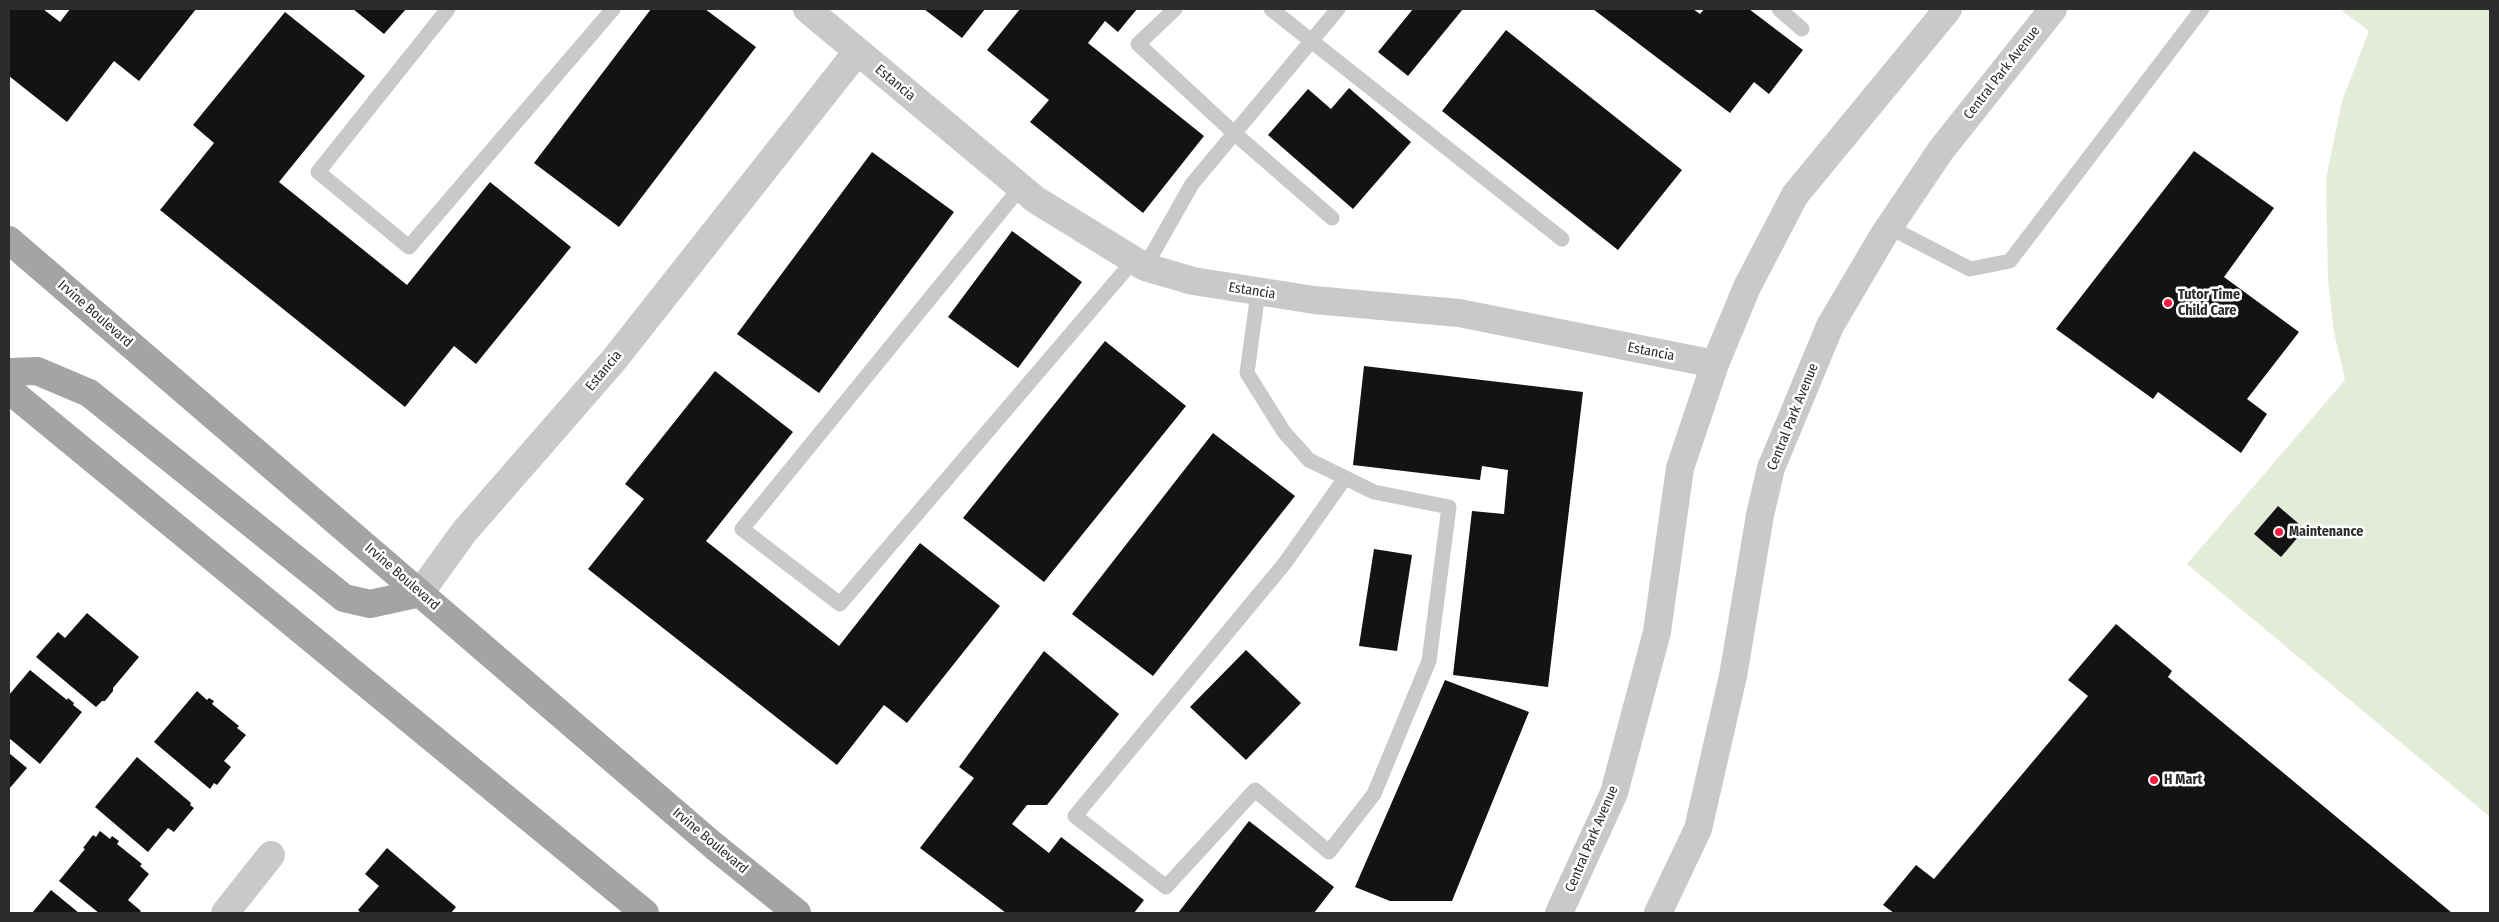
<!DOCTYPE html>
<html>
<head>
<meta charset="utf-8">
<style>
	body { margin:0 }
	#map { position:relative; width:2499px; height:922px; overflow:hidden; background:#fff; font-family:"Fira Sans Condensed",sans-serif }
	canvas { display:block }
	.frame { position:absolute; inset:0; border:10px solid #2c2c2c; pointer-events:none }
</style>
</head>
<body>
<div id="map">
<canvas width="2499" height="922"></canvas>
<div class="frame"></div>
</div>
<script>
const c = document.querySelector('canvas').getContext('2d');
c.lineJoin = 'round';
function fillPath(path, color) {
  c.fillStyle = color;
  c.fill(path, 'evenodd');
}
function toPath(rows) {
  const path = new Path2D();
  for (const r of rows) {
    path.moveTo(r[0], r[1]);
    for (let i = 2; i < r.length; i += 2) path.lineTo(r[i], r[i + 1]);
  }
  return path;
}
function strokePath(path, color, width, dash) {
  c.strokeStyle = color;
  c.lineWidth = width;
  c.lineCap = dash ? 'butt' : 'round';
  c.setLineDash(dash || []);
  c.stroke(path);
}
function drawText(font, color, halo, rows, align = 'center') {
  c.font = font + ' "Fira Sans Condensed",sans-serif';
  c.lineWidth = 5;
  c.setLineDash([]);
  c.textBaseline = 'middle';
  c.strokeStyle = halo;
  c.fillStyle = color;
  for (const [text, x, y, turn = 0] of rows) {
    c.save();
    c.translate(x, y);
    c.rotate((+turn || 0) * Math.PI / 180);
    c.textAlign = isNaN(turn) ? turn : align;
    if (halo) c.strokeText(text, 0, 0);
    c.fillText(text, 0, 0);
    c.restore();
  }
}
const green = toPath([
	[2340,9,2490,9,2490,817,2187,564,2345,380,2334,332,2328,281,2326,179,2342,101,2369,31]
]);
const building = toPath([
	[9,9,43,9,60,22,70,9,196,9,139,81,114,61,67,122,9,76],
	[353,9,406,9,384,34],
	[651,9,705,9,756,47,619,227,534,163],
	[924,9,985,9,962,38],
	[1020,9,1137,9,1118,32,1105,21,1088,43,1204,136,1143,213,1030,122,1049,100,987,50],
	[1413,9,1463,9,1408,76,1378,52],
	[1593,9,1693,9,1700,14,1704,9,1749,9,1803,50,1769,94,1754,82,1730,113],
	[285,12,365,76,279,182,407,285,490,182,571,247,476,364,454,346,405,407,160,210,214,143,193,125],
	[1506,30,1682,170,1618,250,1442,111],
	[1349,88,1411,142,1353,209,1268,135,1308,89,1331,109],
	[2194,151,2274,208,2224,277,2299,332,2247,399,2267,414,2241,453,2158,392,2153,399,2056,329],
	[872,152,954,212,819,393,737,334],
	[1012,231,1082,282,1018,368,948,317],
	[1105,341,1186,406,1044,582,963,518],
	[1364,366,1583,392,1548,687,1453,675,1472,511,1504,514,1508,470,1482,466,1480,480,1353,465],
	[715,371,793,432,706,541,839,646,920,543,1000,606,907,723,884,705,837,765,588,569,644,499,625,484],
	[1213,433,1295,496,1153,676,1072,614],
	[2278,506,2305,529,2281,557,2254,534],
	[1374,549,1412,555,1397,651,1359,646],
	[87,613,139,657,113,688,113,691,105,701,102,701,96,707,36,657,58,632,65,638],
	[2116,624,2172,671,2168,677,2452,913,1894,913,1883,905,1916,865,1934,879,2088,696,2068,680],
	[1246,650,1301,703,1246,760,1190,707],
	[1044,651,1119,714,1047,805,1027,805,1012,824,1049,853,1061,837,1144,900,1134,913,1006,913,920,848,974,778,959,767],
	[30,670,67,700,68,698,74,703,73,705,82,712,40,764,9,738,9,695],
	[1445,680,1529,712,1452,901,1390,901,1355,887],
	[197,691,207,700,209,698,214,701,212,704,239,726,237,728,246,735,224,761,231,767,217,785,214,783,210,789,154,742],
	[9,753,27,768,9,789],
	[137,757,191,803,190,805,194,808,174,832,168,828,148,852,95,807],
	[1249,821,1334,887,1314,913,1178,913],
	[100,831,110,839,112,836,119,841,117,844,142,864,140,866,149,874,128,900,141,911,139,913,99,913,59,881,85,849,83,848,93,835,96,837],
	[387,848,456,907,451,913,361,913,358,910,379,886,365,874],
	[51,890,79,913,32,913]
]);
const service = toPath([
	[448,9,318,172,409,247,613,9],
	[1175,9,1138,44,1234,133,1332,218],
	[1271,9,1562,239],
	[1779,9,1802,29],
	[1020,188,742,529,840,604,1134,260],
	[1889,227,1970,269,2010,261,2202,9],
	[1145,267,1192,184,1338,9],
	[1258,292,1247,373,1284,432,1309,460,1374,492,1449,507,1429,661,1374,794,1329,852,1255,790,1166,887,1075,816,1285,563,1345,478]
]);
const minor = toPath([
	[807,9,1036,200,1145,267,1193,281,1314,300,1459,313,1715,364],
	[420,593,464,532,613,361,857,52],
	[225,913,271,855]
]);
const tertiary = toPath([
	[1559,913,1614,793,1657,632,1680,468,1715,364,1747,287,1795,195,1948,9],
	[1658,913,1698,829,1733,676,1760,515,1771,468,1830,326,1883,236,1941,150,2053,9]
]);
const primary = toPath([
	[9,240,714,846,797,913],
	[9,372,37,371,89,393,344,598,370,604,420,593],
	[9,390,645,913]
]);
const markers = [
	[2168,303,5,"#f61c40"],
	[2279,532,5,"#f61c40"],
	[2154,780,5,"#f61c40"]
];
const streetNames = [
	["Central Park Avenue",2002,73,-52],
	["Estancia",895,83,40],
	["Estancia",1252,291,9],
	["Irvine Boulevard",95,314,41],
	["Estancia",1651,352,11],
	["Estancia",604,371,-50],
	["Central Park Avenue",1793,417,-68],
	["Irvine Boulevard",402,577,41],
	["Central Park Avenue",1592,839,-67],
	["Irvine Boulevard",710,841,40]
];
const poiNames = [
	["Tutor Time",2178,295],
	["Child Care",2178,311],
	["Maintenance",2289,532],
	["H Mart",2164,780]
];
fillPath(green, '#e4ecd7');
fillPath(building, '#131313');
strokePath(service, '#c9c9c9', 15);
strokePath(minor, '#c9c9c9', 28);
strokePath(tertiary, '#c9c9c9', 28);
strokePath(primary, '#a4a4a4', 28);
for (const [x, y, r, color] of markers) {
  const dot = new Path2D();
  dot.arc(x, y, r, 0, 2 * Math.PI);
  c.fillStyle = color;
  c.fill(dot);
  strokePath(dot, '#fff', 2);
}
drawText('14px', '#2c2c2c', '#fff', streetNames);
drawText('bold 14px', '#2c2c2c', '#fff', poiNames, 'left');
</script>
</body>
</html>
